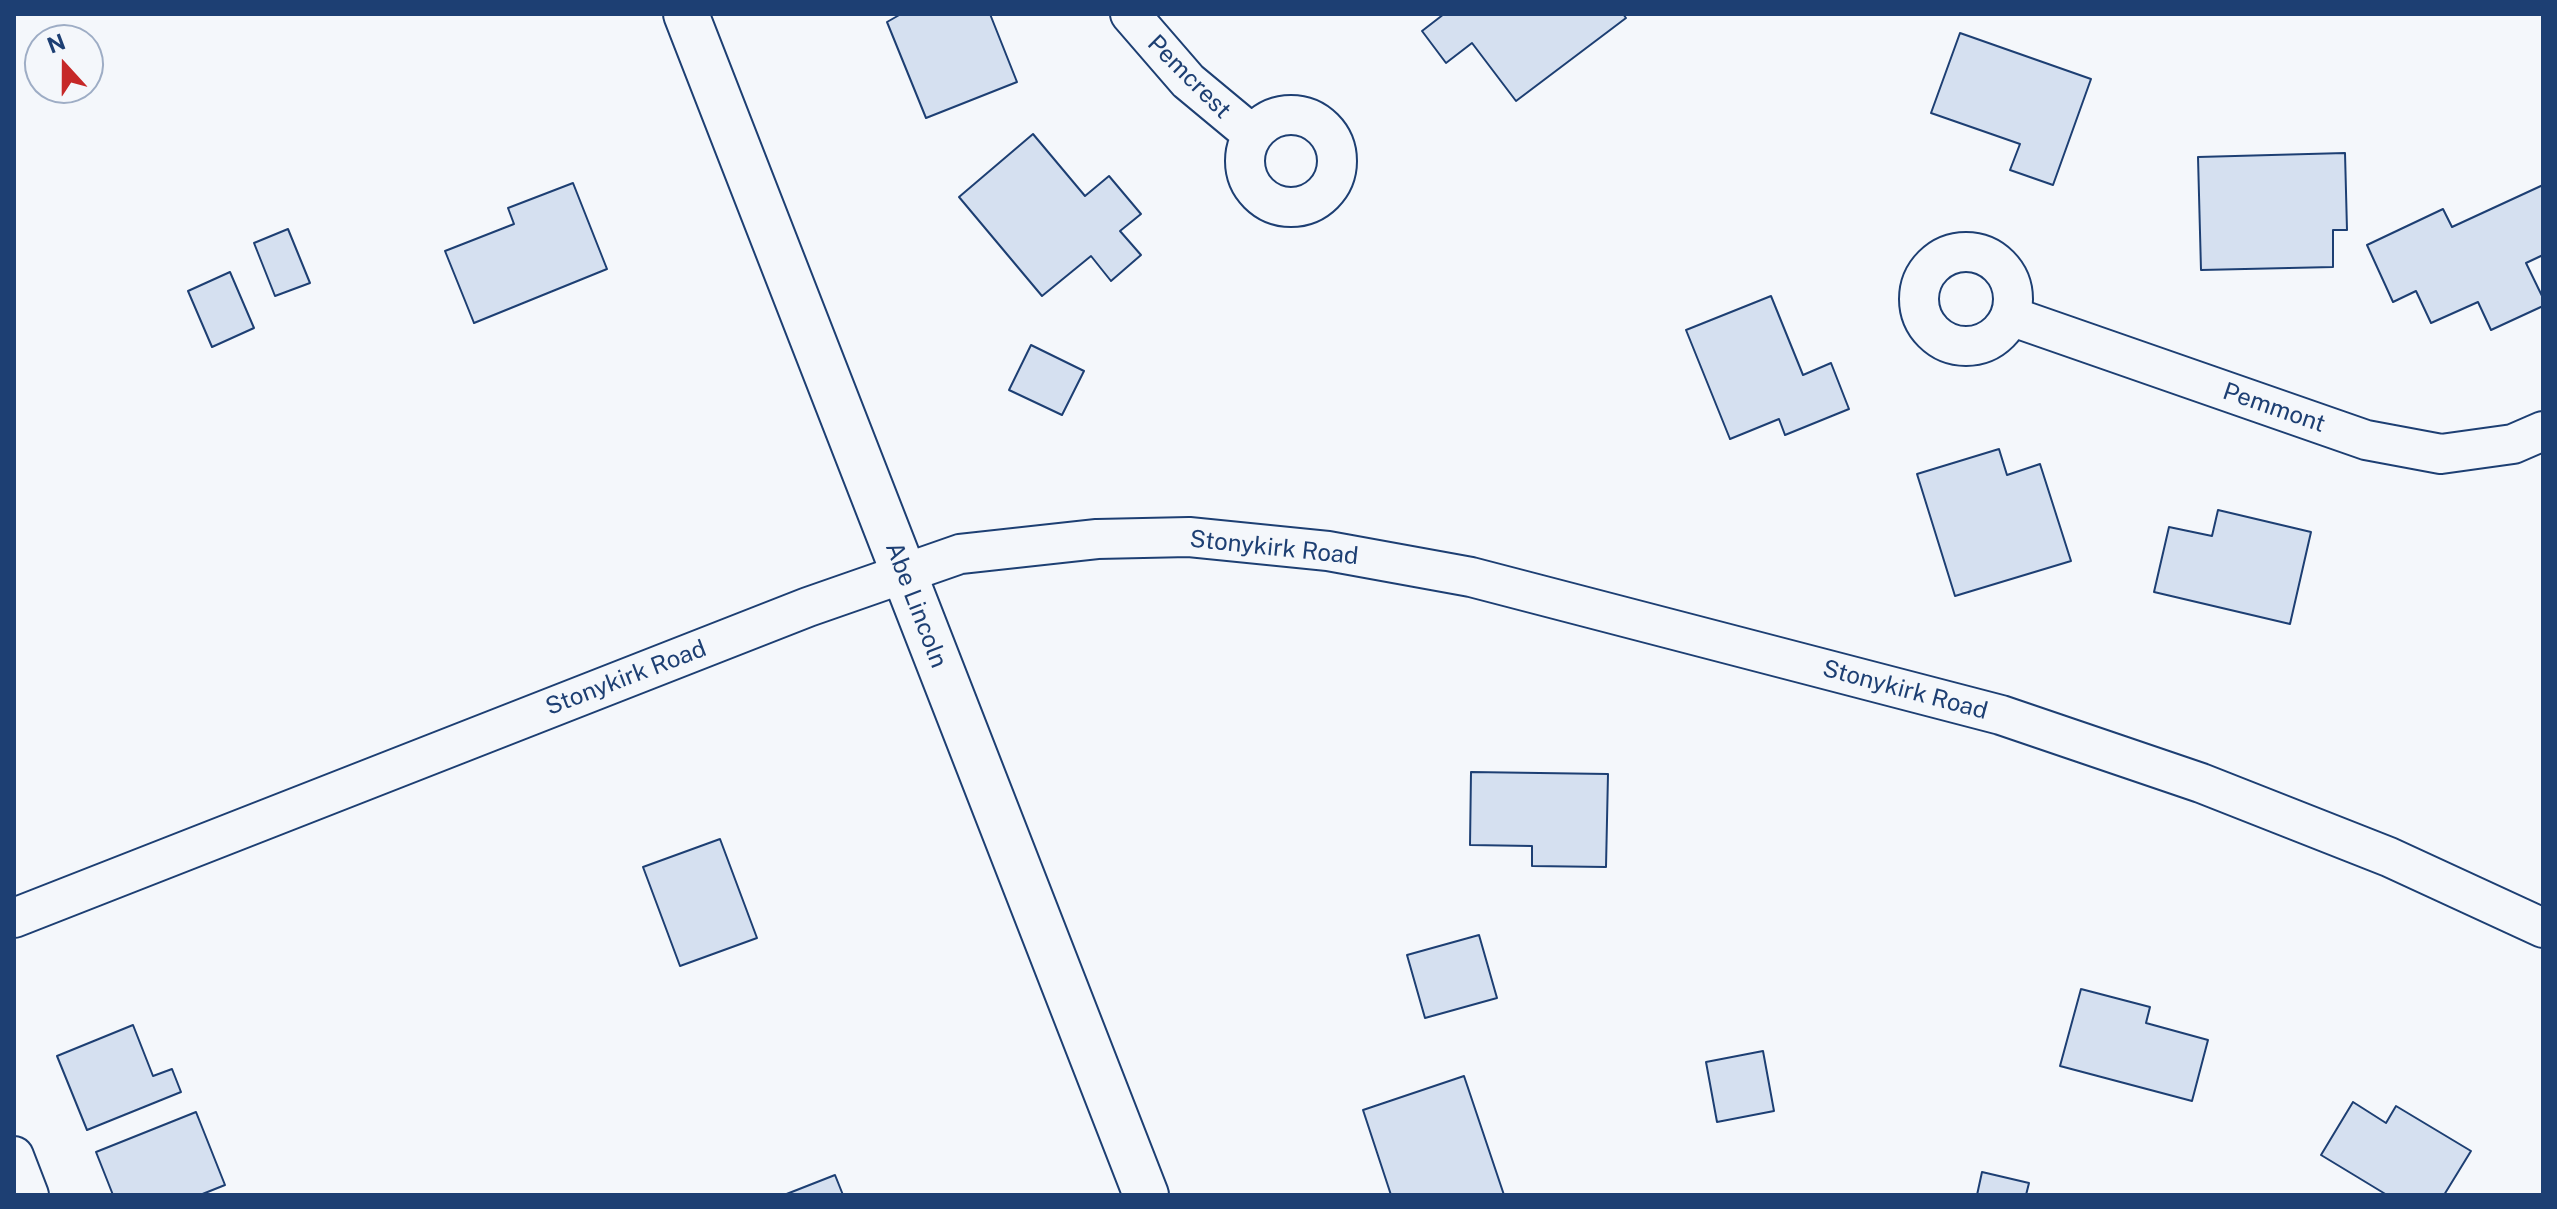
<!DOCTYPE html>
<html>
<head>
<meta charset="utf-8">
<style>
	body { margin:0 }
	#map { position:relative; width:2557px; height:1209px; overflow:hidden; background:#f4f7fb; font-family:"Public Sans",sans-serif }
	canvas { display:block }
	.frame { position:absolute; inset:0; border:16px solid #1d3f73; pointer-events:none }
	.north { position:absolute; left:24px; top:24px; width:80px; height:80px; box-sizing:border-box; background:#f4f7fb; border:2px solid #9eadc5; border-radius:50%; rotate:339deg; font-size:22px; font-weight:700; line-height:32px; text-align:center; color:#1d3f73 }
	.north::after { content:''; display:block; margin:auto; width:28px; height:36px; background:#c62828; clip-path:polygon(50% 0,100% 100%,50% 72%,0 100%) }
</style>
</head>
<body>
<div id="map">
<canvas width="2557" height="1209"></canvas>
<div class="frame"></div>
<div class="north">N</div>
</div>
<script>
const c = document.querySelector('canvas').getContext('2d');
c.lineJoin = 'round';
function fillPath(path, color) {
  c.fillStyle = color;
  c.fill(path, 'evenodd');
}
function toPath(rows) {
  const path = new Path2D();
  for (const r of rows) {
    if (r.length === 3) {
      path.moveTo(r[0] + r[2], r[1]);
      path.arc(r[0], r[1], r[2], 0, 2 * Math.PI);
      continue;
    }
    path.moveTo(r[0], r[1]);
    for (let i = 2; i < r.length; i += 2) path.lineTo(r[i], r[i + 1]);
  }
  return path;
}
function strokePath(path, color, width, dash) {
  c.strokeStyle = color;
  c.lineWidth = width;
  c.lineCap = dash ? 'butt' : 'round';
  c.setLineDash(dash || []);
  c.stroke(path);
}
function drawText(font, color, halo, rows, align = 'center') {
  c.font = font + ' "Public Sans",sans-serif';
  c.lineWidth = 6;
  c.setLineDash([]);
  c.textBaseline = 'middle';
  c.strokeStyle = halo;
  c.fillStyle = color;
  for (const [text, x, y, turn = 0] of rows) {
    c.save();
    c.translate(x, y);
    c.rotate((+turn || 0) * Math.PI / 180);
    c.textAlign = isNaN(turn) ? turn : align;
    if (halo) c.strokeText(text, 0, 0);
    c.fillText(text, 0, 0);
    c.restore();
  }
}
const building = toPath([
	[901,14,990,14,1017,82,926,118,887,22,901,14],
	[1444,14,1623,14,1626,18,1516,101,1472,43,1446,63,1422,31,1444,14],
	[1960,33,2091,79,2053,185,2010,170,2020,144,1931,113,1960,33],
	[1033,134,1085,196,1109,176,1141,214,1120,231,1141,255,1111,281,1091,256,1042,296,959,197,1033,134],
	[2345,153,2347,230,2333,230,2333,267,2201,270,2198,157,2345,153],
	[573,183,607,269,474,323,445,251,514,224,508,208,573,183],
	[2543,185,2543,255,2526,263,2543,298,2543,306,2491,330,2478,302,2431,323,2416,291,2393,302,2367,245,2443,209,2452,227,2543,185],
	[288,229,310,283,275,296,254,243,288,229],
	[230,272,254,328,212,347,188,291,230,272],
	[1771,296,1803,375,1831,363,1849,409,1785,435,1779,419,1730,439,1686,330,1771,296],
	[1031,345,1084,371,1062,415,1009,390,1031,345],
	[1999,449,2007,475,2040,464,2071,561,1955,596,1917,474,1999,449],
	[2218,510,2311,532,2290,624,2154,592,2169,527,2212,536,2218,510],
	[1471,772,1608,774,1606,867,1532,866,1532,846,1470,845,1471,772],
	[720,839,757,938,680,966,643,867,720,839],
	[1479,935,1497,998,1425,1018,1407,955,1479,935],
	[2081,989,2150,1007,2146,1023,2208,1040,2192,1101,2060,1066,2081,989],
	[133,1025,153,1076,172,1069,181,1092,87,1130,57,1056,133,1025],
	[1763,1051,1774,1111,1717,1122,1706,1062,1763,1051],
	[1464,1076,1504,1195,1391,1195,1363,1110,1464,1076],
	[2353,1102,2386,1123,2396,1106,2471,1151,2444,1195,2387,1195,2321,1155,2353,1102],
	[196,1112,225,1185,200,1195,113,1195,96,1152,196,1112],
	[1982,1172,2029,1183,2026,1195,1977,1195,1982,1172],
	[835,1175,843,1195,784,1195,835,1175]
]);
const minor = toPath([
	[1130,14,1188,81,1253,135],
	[1291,161,46],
	[1966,299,47],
	[2010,316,2366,440,2441,454,2513,444,2543,431],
	[14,918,808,607,960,554,1097,539,1189,537,1328,551,1471,577,2001,715,2201,783,2389,857,2543,928],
	[14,1156,29,1195]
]);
const tertiary = toPath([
	[686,14,1146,1195]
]);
const streetNames = [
	["Pemcrest",1189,77,45],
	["Pemmont",2274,408,19],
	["Stonykirk Road",1274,548,6],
	["Abe Lincoln",916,605,69],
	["Stonykirk Road",626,678,-21],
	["Stonykirk Road",1905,690,15]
];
fillPath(building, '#d5e0f0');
strokePath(building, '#1d3f73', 2);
strokePath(minor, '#1d3f73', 42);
strokePath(tertiary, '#1d3f73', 48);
strokePath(minor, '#f4f7fb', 38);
strokePath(tertiary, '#f4f7fb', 44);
drawText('24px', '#1d3f73', '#f4f7fb', streetNames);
</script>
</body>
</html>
